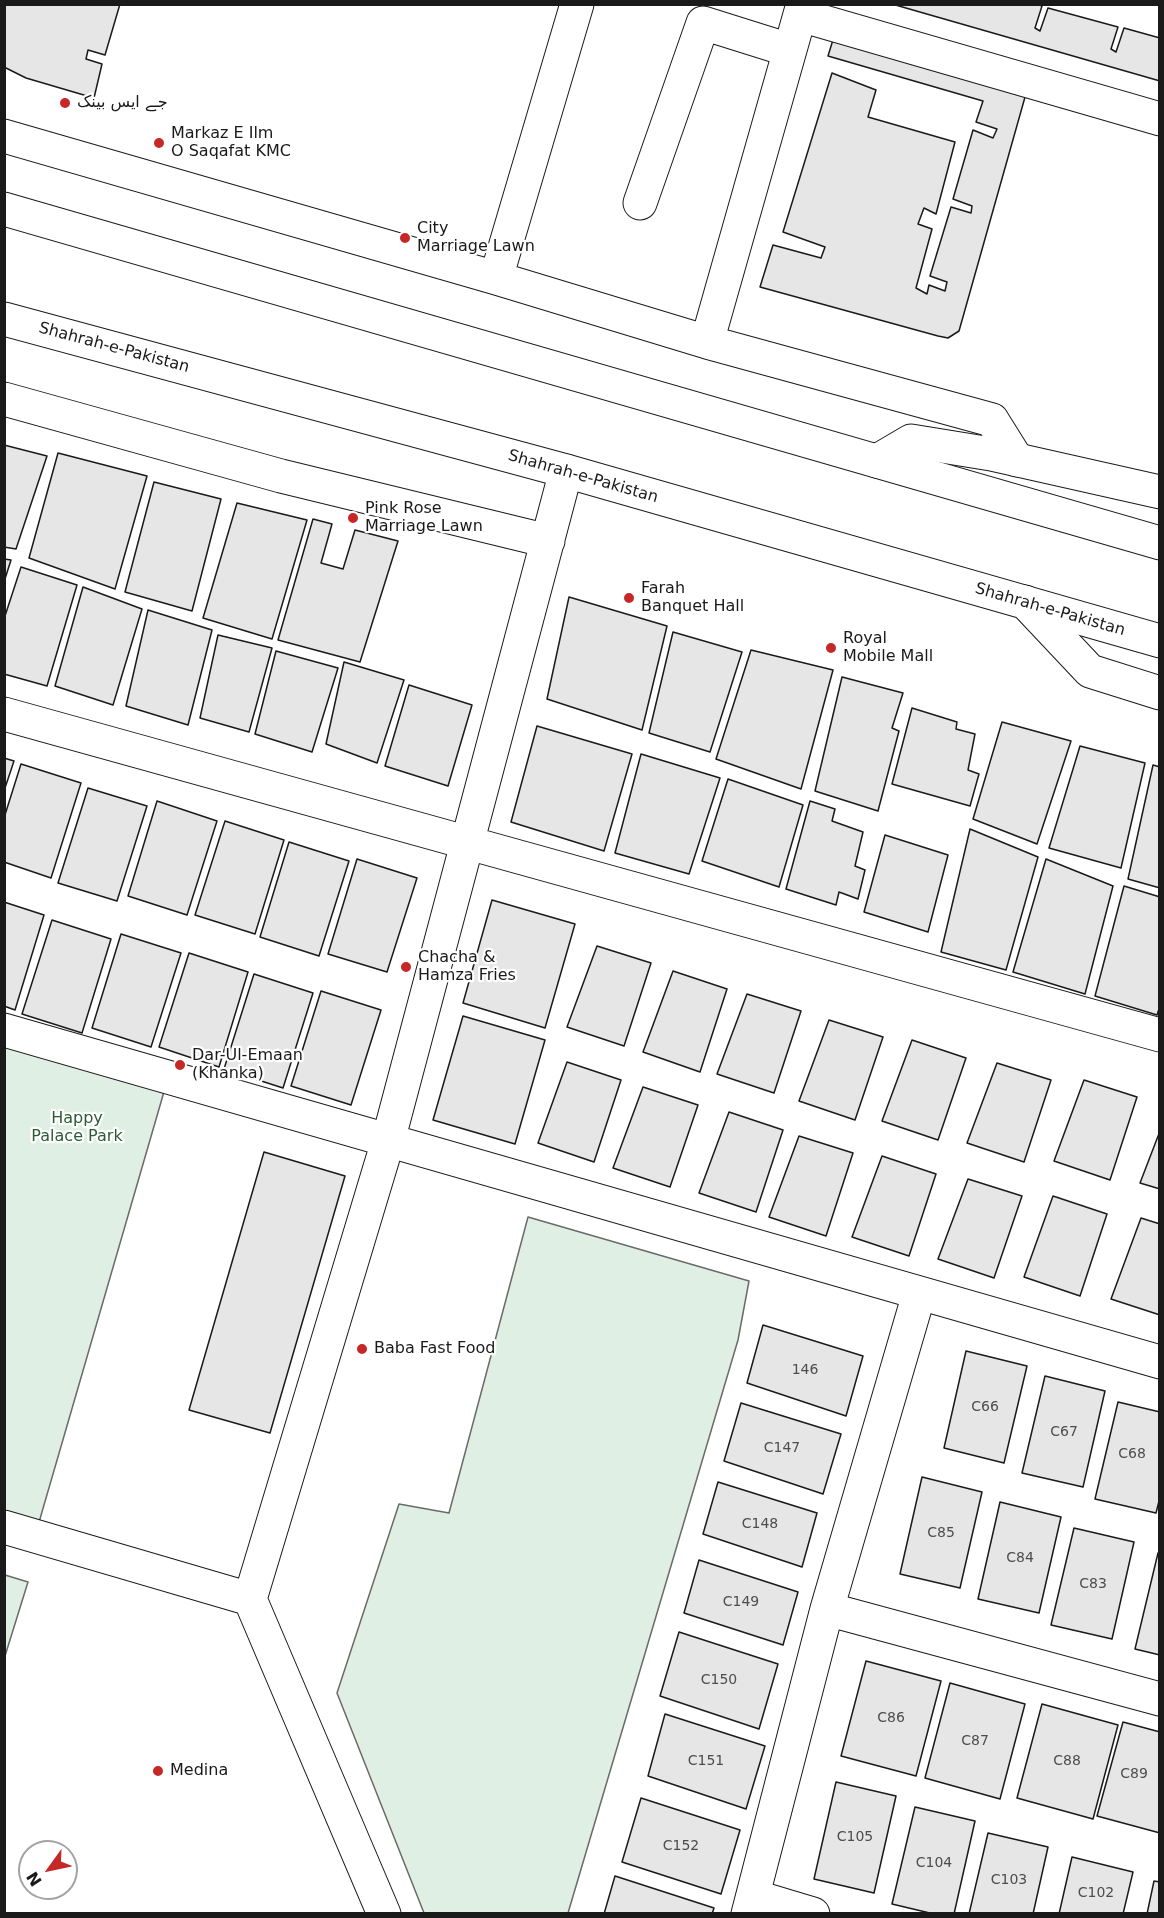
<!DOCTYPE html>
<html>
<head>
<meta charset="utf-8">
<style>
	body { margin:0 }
	#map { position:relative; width:1164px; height:1918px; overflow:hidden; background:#fff; font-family:"DejaVu Sans",sans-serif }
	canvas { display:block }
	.frame { position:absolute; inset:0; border:6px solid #1a1a1a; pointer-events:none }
	.north { position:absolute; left:18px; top:1840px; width:60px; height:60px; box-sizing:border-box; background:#fff; border:2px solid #a3a3a3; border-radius:50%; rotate:237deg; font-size:16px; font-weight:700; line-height:24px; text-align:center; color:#1a1a1a }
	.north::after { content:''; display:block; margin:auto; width:21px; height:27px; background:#c62828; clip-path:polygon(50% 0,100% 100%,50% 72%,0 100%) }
</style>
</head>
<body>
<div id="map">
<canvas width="1164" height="1918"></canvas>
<div class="frame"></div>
<div class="north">N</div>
</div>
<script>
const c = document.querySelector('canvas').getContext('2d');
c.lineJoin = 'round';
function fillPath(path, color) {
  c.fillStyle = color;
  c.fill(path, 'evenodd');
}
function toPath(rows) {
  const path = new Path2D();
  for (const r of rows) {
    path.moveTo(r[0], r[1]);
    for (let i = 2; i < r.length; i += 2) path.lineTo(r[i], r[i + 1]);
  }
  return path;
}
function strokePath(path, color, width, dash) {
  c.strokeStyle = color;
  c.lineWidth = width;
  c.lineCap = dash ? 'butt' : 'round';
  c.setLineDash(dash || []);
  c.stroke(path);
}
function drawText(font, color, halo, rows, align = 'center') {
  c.font = font + ' "DejaVu Sans",Vazirmatn,sans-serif';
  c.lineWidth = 4.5;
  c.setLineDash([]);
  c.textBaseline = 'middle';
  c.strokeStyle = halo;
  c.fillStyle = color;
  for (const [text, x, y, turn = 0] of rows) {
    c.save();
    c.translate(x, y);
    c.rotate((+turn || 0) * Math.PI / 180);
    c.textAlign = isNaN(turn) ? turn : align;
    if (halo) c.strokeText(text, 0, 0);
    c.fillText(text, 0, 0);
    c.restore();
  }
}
const green = toPath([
	[4,1030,168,1078,35,1536,5,1526,4,1030],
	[528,1217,749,1281,738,1340,568,1913,424,1913,337,1693,399,1504,449,1513,528,1217],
	[5,1575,28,1582,5,1656,4,1575,5,1575]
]);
const building = toPath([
	[4,4,120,4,105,55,88,50,86,59,102,64,94,98,26,78,4,67,4,4],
	[892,4,1037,4,1042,6,1035,28,1040,31,1048,8,1118,27,1111,49,1116,52,1124,28,1160,38,1160,81,892,4],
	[840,17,1027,90,959,331,948,338,938,336,760,287,773,245,821,258,825,247,783,232,832,73,876,90,868,117,955,142,936,214,924,208,918,224,932,229,916,288,927,294,929,285,945,291,947,282,930,276,951,207,971,213,972,206,953,199,973,130,993,138,997,129,976,122,983,101,828,56,840,17],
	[4,445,47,456,16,549,4,547,4,445],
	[58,453,147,476,115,589,29,558,58,453],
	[154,482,221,499,192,611,125,592,154,482],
	[237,503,307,520,272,639,203,618,237,503],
	[313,519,332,524,321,563,343,569,355,530,398,541,360,662,278,640,313,519],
	[4,559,11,560,4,582,4,559],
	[21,567,77,585,47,686,4,674,4,619,21,567],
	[83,587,142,609,113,705,55,686,83,587],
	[569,597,667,626,642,730,547,699,569,597],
	[148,610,212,630,188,725,126,706,148,610],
	[673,632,742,652,710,752,649,733,673,632],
	[218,635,272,648,249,732,200,718,218,635],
	[751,650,833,670,801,789,716,759,751,650],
	[276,651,338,668,312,752,255,734,276,651],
	[344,662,404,680,377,763,326,744,344,662],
	[842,677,903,693,892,728,899,731,878,811,815,791,842,677],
	[409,685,472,705,448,786,385,766,409,685],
	[912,708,957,722,956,729,975,734,968,770,979,774,970,806,892,784,912,708],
	[1002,722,1071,741,1037,844,973,819,1002,722],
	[537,726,632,754,604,851,511,822,537,726],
	[1080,746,1145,763,1121,868,1049,848,1080,746],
	[641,754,720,778,689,874,615,853,641,754],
	[4,758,14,761,4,791,4,758],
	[21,764,81,783,51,878,4,862,4,818,21,764],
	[1153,765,1160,767,1160,888,1128,879,1153,765],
	[728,779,803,805,779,887,702,861,728,779],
	[88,788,147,806,117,901,58,883,88,788],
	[157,801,217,821,187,915,128,896,157,801],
	[810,801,835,809,832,821,863,832,855,866,865,870,858,899,839,892,836,905,786,889,810,801],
	[225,821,284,840,255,934,195,915,225,821],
	[970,829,1038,857,1006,970,941,952,970,829],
	[885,835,948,855,928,932,864,912,885,835],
	[289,842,349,861,319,956,260,937,289,842],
	[357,859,417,878,387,972,328,954,357,859],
	[1046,859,1113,886,1085,994,1013,972,1046,859],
	[1124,886,1160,897,1160,1006,1157,1015,1095,996,1124,886],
	[492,900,575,924,545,1028,463,1003,492,900],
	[4,902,44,915,15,1010,4,1006,4,902],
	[52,920,111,939,82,1033,22,1014,52,920],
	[121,934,181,953,151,1047,92,1028,121,934],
	[597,946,651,963,624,1046,567,1027,597,946],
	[189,953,248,972,219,1067,159,1047,189,953],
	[673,971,727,989,700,1072,643,1052,673,971],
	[254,974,313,993,283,1088,224,1069,254,974],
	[321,991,381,1010,351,1105,291,1086,321,991],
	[747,994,801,1011,774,1093,717,1074,747,994],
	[463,1016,545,1040,515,1144,433,1120,463,1016],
	[829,1020,883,1037,855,1120,799,1101,829,1020],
	[912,1040,966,1058,938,1140,882,1121,912,1040],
	[567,1062,621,1080,594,1162,538,1143,567,1062],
	[997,1063,1051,1080,1024,1162,967,1143,997,1063],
	[1084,1080,1137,1097,1110,1180,1054,1161,1084,1080],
	[643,1087,698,1105,670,1187,613,1168,643,1087],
	[729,1112,783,1130,756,1212,699,1193,729,1112],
	[1160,1131,1160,1189,1140,1183,1160,1131],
	[799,1136,853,1153,826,1236,769,1217,799,1136],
	[264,1152,345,1176,270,1433,189,1410,264,1152],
	[882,1156,936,1174,909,1256,852,1237,882,1156],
	[968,1179,1022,1196,994,1278,938,1259,968,1179],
	[1053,1196,1107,1214,1080,1296,1024,1277,1053,1196],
	[1141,1218,1160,1224,1160,1315,1111,1299,1141,1218],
	[763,1325,863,1356,846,1416,747,1383,763,1325],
	[966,1351,1027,1366,1004,1463,944,1448,966,1351],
	[1045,1376,1105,1391,1083,1487,1022,1473,1045,1376],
	[1118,1402,1160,1412,1160,1497,1156,1513,1095,1499,1118,1402],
	[741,1403,841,1434,823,1494,724,1461,741,1403],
	[922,1477,982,1492,960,1588,900,1574,922,1477],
	[718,1482,817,1513,802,1567,703,1534,718,1482],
	[1000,1502,1061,1517,1039,1613,978,1599,1000,1502],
	[1074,1528,1134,1542,1112,1639,1051,1625,1074,1528],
	[1158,1553,1160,1553,1160,1655,1135,1649,1158,1553],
	[699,1560,798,1592,783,1645,684,1613,699,1560],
	[679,1632,778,1664,759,1729,660,1696,679,1632],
	[866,1661,941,1681,916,1776,841,1756,866,1661],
	[950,1683,1025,1704,1000,1799,925,1778,950,1683],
	[1042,1704,1118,1725,1093,1819,1017,1798,1042,1704],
	[665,1714,765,1746,746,1809,648,1776,665,1714],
	[1123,1722,1160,1732,1160,1833,1097,1816,1123,1722],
	[836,1782,896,1796,874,1893,814,1879,836,1782],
	[641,1798,740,1830,721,1894,622,1862,641,1798],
	[915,1807,975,1821,954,1914,934,1914,892,1904,915,1807],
	[988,1833,1048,1847,1033,1914,969,1914,988,1833],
	[1072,1857,1133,1872,1123,1914,1059,1914,1072,1857],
	[615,1876,714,1908,712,1914,604,1914,615,1876],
	[1154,1881,1160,1882,1160,1914,1147,1914,1154,1881]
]);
const minor = toPath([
	[800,15,1160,119],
	[4,136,496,278,707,342,992,420,1017,460],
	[640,203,703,23,789,50],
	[496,278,577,4],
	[707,342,803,4],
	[4,399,281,476,548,541],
	[4,714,1160,1035],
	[4,1030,1160,1362],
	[4,1527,250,1599],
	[827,1609,1160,1699],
	[753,1896,813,1914],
	[384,1914,250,1599,388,1141,566,471],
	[748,1914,827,1609,919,1294]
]);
const major = toPath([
	[877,461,911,441,991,454,1160,492],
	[1025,602,1090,671,1160,693]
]);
const highway = toPath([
	[4,209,1160,543],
	[4,319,566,471,1160,641]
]);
const markers = [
	[65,103,6,"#c62828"],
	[159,143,6,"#c62828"],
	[405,238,6,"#c62828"],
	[353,518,6,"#c62828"],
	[629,598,6,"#c62828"],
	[831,648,6,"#c62828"],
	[406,967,6,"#c62828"],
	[180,1065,6,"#c62828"],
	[362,1349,6,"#c62828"],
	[158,1771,6,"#c62828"]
];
const numberNames = [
	["146",805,1370],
	["C66",985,1407],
	["C67",1064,1432],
	["C147",782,1448],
	["C68",1132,1454],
	["C148",760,1524],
	["C85",941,1533],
	["C84",1020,1558],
	["C83",1093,1584],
	["C149",741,1602],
	["C150",719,1680],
	["C86",891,1718],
	["C87",975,1741],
	["C151",706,1761],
	["C88",1067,1761],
	["C89",1134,1774],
	["C105",855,1837],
	["C152",681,1846],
	["C104",934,1863],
	["C103",1009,1880],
	["C102",1096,1893]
];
const poiNames = [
	["جے ایس بینک",77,103],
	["Markaz E Ilm",171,134],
	["O Saqafat KMC",171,152],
	["City",417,229],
	["Marriage Lawn",417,247],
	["Pink Rose",365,509],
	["Marriage Lawn",365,527],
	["Farah",641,589],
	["Banquet Hall",641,607],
	["Royal",843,639],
	["Mobile Mall",843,657],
	["Chacha &",418,958],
	["Hamza Fries",418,976],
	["Dar-Ul-Emaan",192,1056],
	["(Khanka)",192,1074],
	["Baba Fast Food",374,1349],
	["Medina",170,1771]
];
const streetNames = [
	["Shahrah-e-Pakistan",114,348,15],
	["Shahrah-e-Pakistan",583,477,16],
	["Shahrah-e-Pakistan",1050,610,16]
];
const parkNames = [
	["Happy",77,1119],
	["Palace Park",77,1137]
];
fillPath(green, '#e0efe3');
strokePath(green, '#6a6a6a', 1.5);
fillPath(building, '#e6e6e6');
strokePath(building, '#1a1a1a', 1.5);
strokePath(minor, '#1a1a1a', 35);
strokePath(major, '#1a1a1a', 35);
strokePath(highway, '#1a1a1a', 35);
strokePath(minor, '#fff', 33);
strokePath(major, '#fff', 33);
strokePath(highway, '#fff', 33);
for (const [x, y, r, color] of markers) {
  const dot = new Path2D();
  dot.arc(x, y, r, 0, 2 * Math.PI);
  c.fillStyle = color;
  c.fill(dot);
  strokePath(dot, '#fff', 2);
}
drawText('14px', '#4d4d4d', null, numberNames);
drawText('16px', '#1a1a1a', '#fff', poiNames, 'left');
drawText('16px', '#1a1a1a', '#fff', streetNames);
drawText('16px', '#2b5a34', '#fff', parkNames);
</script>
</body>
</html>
